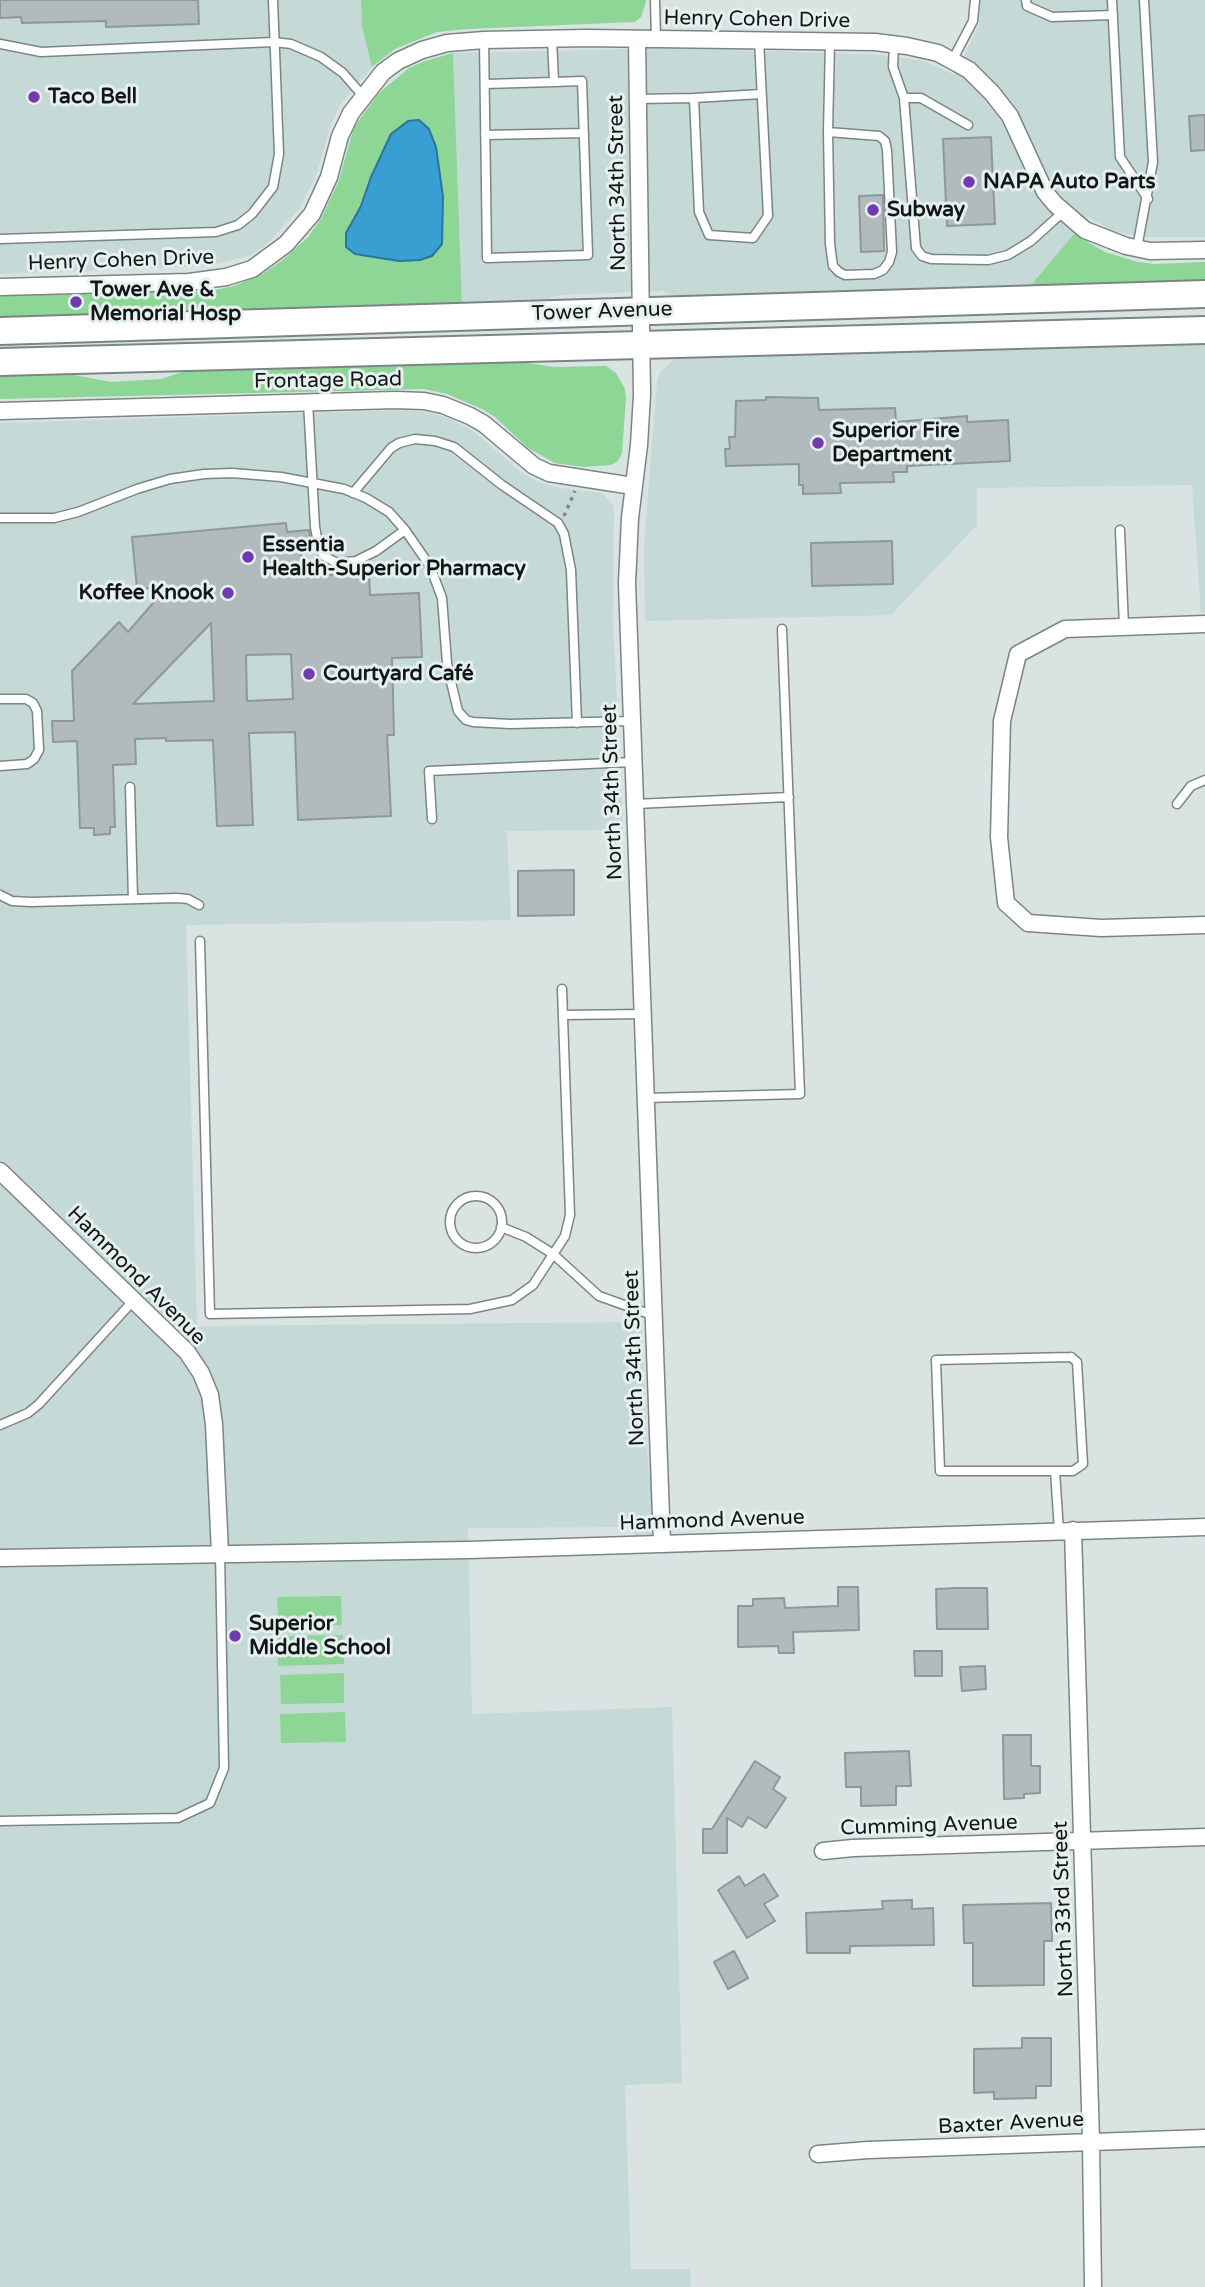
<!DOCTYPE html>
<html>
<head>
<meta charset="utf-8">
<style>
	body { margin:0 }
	canvas { display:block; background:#d8e3e2 }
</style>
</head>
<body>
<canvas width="1205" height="2287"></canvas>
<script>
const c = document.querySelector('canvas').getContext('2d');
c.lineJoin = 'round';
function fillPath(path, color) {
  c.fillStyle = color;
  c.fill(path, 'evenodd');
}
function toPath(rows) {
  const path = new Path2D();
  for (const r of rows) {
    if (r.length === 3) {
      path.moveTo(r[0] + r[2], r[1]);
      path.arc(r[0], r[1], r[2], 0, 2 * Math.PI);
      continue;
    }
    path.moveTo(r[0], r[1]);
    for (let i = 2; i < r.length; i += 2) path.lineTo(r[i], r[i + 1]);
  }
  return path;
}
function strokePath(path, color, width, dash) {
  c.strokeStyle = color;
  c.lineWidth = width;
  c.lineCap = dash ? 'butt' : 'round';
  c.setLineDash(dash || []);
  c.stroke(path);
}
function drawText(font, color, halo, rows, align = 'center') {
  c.font = font + ' "Varela Round",sans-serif';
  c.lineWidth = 6;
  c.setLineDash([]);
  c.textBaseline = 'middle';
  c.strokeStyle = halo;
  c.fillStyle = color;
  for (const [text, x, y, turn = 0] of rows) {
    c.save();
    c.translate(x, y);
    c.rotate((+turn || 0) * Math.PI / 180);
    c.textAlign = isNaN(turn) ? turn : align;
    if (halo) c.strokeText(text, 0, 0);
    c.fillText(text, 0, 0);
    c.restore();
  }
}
const built = toPath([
	[0,0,361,0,362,27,372,67,341,104,331,124,317,173,300,208,267,244,251,255,209,266,0,274],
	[980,0,1205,0,1205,237,1143,237,1112,231,1088,217,1026,291,680,299,663,291,560,295,532,303,462,307,453,53,674,48,882,55,924,61,955,75,979,25],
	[1205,340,1205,612,1201,613,1192,485,977,488,977,525,891,615,645,621,644,546,657,381,661,371,676,358,687,355],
	[405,410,431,413,450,419,472,430,522,473,539,482,560,488,602,493,614,506,613,620,623,830,507,831,511,920,186,925,197,1326,642,1322,648,1467,662,1543,642,1544,630,1527,468,1528,472,1714,672,1707,682,2083,625,2085,631,2269,690,2269,691,2287,0,2287,0,423]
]);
const green = toPath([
	[361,0,646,0,646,2,641,17,635,22,467,29,437,32,395,49,372,67,362,27],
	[453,53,462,307,185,314,157,308,115,309,76,317,0,321,0,296,215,290,234,286,264,273,284,259,308,237,321,219,339,180,354,127,379,93,409,68,425,61],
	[1074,234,1105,252,1138,262,1155,264,1205,262,1205,286,1026,291],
	[515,361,554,367,606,366,616,373,625,389,626,399,622,453,618,461,611,465,583,467,555,463,528,448,495,417,482,409,447,394,424,389,0,399,0,376,74,375,111,382,161,379,186,371,200,369],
	[341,1596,342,1625,278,1627,277,1597],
	[343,1635,344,1664,278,1666,278,1636],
	[344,1673,344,1703,281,1704,280,1675],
	[345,1712,346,1742,281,1743,280,1714]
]);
const water = toPath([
	[419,120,429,129,436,147,443,197,442,244,432,256,420,260,399,261,355,254,346,247,346,233,361,206,371,177,391,134,408,121,419,120]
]);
const building = toPath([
	[0,0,198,0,199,24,106,27,106,21,22,23,21,17,0,18,0,0],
	[1205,115,1205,150,1191,151,1189,116,1205,115],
	[991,137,995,224,947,226,943,139,991,137],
	[883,195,884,251,861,252,859,196,883,195],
	[766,397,818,398,819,410,895,408,896,422,967,416,967,422,1008,420,1010,461,907,466,907,472,893,472,894,482,840,483,841,493,803,494,803,485,799,485,799,464,726,466,725,449,730,449,729,437,735,437,736,401,766,400,766,397],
	[286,523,287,532,309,530,312,545,295,545,311,571,327,575,369,573,370,595,419,593,422,657,392,658,394,735,387,735,391,816,298,820,295,732,249,733,253,825,217,826,213,740,166,741,166,738,135,739,136,764,113,765,115,827,110,827,110,834,94,835,94,828,80,828,77,741,53,742,52,721,74,721,72,671,119,622,128,632,167,587,137,589,132,537,286,523],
	[211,623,214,701,133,704,211,623],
	[291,654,293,699,247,701,246,655,291,654],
	[892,541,893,584,812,586,811,543,892,541],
	[574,870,574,915,518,916,518,871,574,870],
	[838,1587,858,1587,859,1630,793,1632,794,1653,779,1653,778,1646,738,1647,738,1606,753,1606,753,1599,784,1598,785,1608,838,1606,838,1587],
	[957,1588,987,1588,988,1629,937,1629,936,1589,957,1588],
	[914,1651,942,1651,942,1676,915,1676,914,1651],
	[985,1666,986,1689,962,1691,960,1667,985,1666],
	[1003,1735,1031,1735,1031,1766,1040,1766,1040,1793,1024,1794,1024,1798,1004,1799,1003,1735],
	[909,1751,911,1786,896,1786,896,1805,861,1806,861,1787,846,1787,845,1753,909,1751],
	[755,1761,780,1777,773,1789,786,1798,766,1828,748,1817,742,1827,727,1818,727,1853,703,1853,703,1829,712,1829,755,1761],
	[764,1874,778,1896,764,1904,775,1921,747,1938,718,1890,739,1876,745,1886,764,1874],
	[912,1900,912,1909,933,1908,934,1945,850,1946,850,1953,807,1953,806,1913,883,1909,882,1901,912,1900],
	[1051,1903,1052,1941,1044,1941,1044,1985,973,1986,973,1943,964,1943,963,1905,1051,1903],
	[734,1951,748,1978,728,1989,714,1962,734,1951],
	[1022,2038,1051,2038,1051,2086,1036,2086,1036,2098,994,2099,994,2092,974,2093,974,2049,1022,2048,1022,2038]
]);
const path = toPath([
	[564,516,575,491]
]);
const lane = toPath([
	[655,0,656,39],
	[1026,0,1027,6,1052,17,1113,15],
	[1112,0,1120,157,1148,199],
	[484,40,487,258,588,255,582,81,554,82,552,39],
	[0,44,41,52,274,42,291,44,321,57,343,73,363,96],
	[894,44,893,67,904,98,916,248,922,256,931,259,988,260,1008,255,1031,241,1063,212],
	[952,61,973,21,975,0],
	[485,84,554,82],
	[694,98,761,94],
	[904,98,921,98,968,125],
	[638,99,694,98,699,212,709,235,753,238,768,216,759,40],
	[828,132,879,136,885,141,887,150,892,252,889,262,883,270,874,274,845,275,839,272,833,266,830,244,828,132,830,41],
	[485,135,584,133],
	[0,239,216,232,238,225,252,214,273,187,279,154,273,0],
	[1137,248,1153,162,1144,0],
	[308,402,315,527,319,548,324,556,337,563,356,561,376,551,405,530],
	[353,493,391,448,399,443,415,439,435,441,454,447,502,485,558,523,564,534,571,570,577,723],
	[0,518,54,518,78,512,137,489,170,479,204,474,232,473,281,477,344,489,366,498,389,512,405,530,430,566,442,598,447,663,451,682,458,711,466,720,473,722,510,724,632,721],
	[1120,530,1124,627],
	[0,699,26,699,33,703,37,711,39,750,34,759,27,764,0,766],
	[130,787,133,899],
	[635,804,789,797],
	[1177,804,1191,786,1205,780],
	[432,819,429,771,633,762],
	[0,895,12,901,31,902,177,898,188,899,199,905],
	[200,941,210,1314,470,1309,512,1300,533,1285,565,1236,570,1215,562,989],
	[563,1015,643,1014],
	[646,1098,800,1094,782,629],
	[476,1222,26],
	[501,1227,526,1237,553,1254,599,1296,655,1316],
	[1071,1357,1077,1362,1083,1464,1073,1471,940,1471,936,1360,1071,1357],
	[0,1425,28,1413,39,1404,133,1301],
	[1055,1471,1059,1531],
	[0,1821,178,1818,210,1803,224,1768,220,1553]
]);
const street = toPath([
	[637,39,642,395,639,445,630,518,627,583,662,1543],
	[0,287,189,282,226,277,252,269,286,244,312,214,329,177,340,136,351,113,383,72,398,61,422,50,447,43,484,40,586,38,875,42,907,46,938,53,969,70,992,93,1010,116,1045,192,1055,204,1085,230,1126,246,1150,251,1205,250],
	[0,411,395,400,424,401,443,405,470,416,484,424,534,466,549,473,633,486],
	[1205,624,1065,629,1018,654,1002,721,999,837,1006,903,1028,923,1101,928,1205,925],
	[0,1171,187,1352,201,1373,210,1395,214,1424,220,1553],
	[1073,1530,1091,2141,1093,2287],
	[0,1558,468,1550,1205,1527],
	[823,1851,853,1848,1205,1837],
	[818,2154,868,2150,1205,2138]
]);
const primary = toPath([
	[0,331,1205,294],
	[0,362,1205,330]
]);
const markers = [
	[34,97,7,"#723ab1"],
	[969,182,7,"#723ab1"],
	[873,210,7,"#723ab1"],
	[76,302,7,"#723ab1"],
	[818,443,7,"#723ab1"],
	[248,557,7,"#723ab1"],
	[228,593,7,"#723ab1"],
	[309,674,7,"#723ab1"],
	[235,1636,7,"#723ab1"]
];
const streetNames = [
	["Henry Cohen Drive",757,20,1],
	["North 34th Street",618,183,-91],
	["Henry Cohen Drive",121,261,-2],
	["Tower Avenue",602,312,-2],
	["Frontage Road",328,381,-1],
	["North 34th Street",613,792,-92],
	["Hammond Avenue",136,1276,45],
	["North 34th Street",635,1358,-92],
	["Hammond Avenue",712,1521,-2],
	["Cumming Avenue",929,1826,-2],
	["North 33rd Street",1064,1909,-92],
	["Baxter Avenue",1011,2124,-3]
];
const poiNames = [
	["Taco Bell",48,97],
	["NAPA Auto Parts",983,182],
	["Subway",887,210],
	["Tower Ave &",90,290],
	["Memorial Hosp",90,314],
	["Superior Fire",832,431],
	["Department",832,455],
	["Essentia",262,545],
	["Health-Superior Pharmacy",262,569],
	["Koffee Knook",214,593,"right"],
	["Courtyard Café",323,674],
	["Superior",249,1624],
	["Middle School",249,1648]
];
fillPath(built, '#c5d9d7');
fillPath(green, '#8dd695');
fillPath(water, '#399ed2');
strokePath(water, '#2d759a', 2);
fillPath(building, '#b1bbbd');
strokePath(building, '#8e989a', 2);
strokePath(lane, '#7c8585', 11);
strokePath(street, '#7c8585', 19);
strokePath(primary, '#7c8585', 30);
strokePath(path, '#818988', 3.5, [3.5, 5]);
strokePath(lane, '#fff', 8);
strokePath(street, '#fff', 16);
strokePath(primary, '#fff', 26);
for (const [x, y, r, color] of markers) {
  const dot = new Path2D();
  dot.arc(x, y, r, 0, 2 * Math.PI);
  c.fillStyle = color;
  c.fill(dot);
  strokePath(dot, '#e5f0ef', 2.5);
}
drawText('21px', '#121616', '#e5f0ef', streetNames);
drawText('bold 21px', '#121616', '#e5f0ef', poiNames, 'left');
</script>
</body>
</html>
